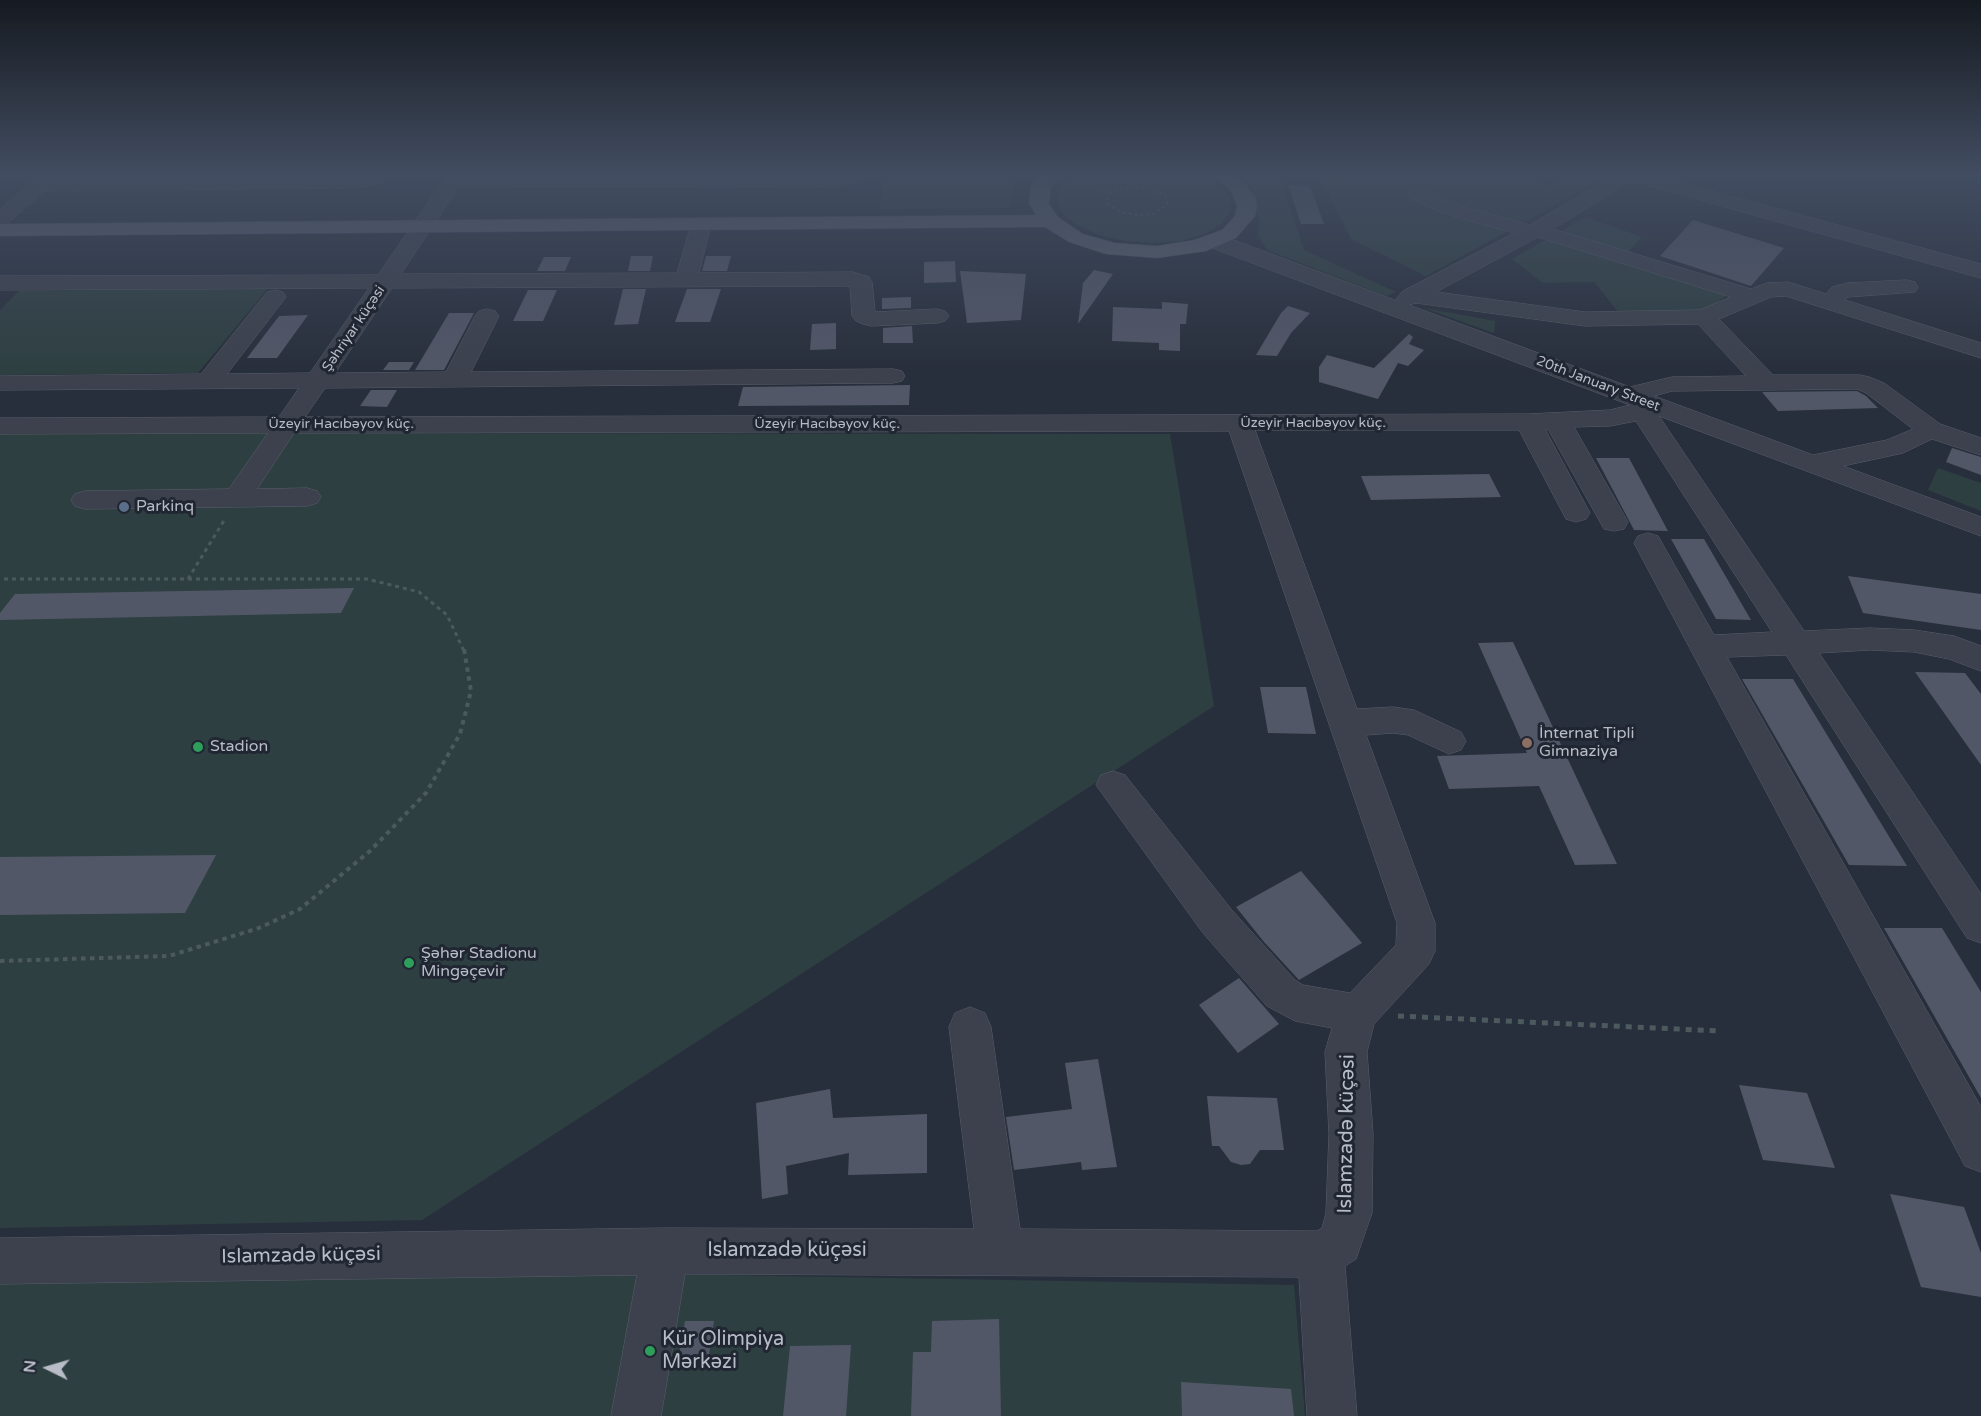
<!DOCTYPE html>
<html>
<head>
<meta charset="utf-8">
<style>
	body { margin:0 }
	#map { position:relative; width:1981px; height:1416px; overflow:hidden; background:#282f3c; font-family:"Varela Round",sans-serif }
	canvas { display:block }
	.north { position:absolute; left:18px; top:1338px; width:60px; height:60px; -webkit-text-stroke:4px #202632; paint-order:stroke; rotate:275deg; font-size:16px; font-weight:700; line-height:24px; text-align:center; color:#b8bcc7 }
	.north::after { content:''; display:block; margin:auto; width:21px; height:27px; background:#b8bcc7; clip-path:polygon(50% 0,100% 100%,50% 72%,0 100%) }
</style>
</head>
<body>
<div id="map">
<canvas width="1981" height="1416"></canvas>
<div class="north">N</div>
</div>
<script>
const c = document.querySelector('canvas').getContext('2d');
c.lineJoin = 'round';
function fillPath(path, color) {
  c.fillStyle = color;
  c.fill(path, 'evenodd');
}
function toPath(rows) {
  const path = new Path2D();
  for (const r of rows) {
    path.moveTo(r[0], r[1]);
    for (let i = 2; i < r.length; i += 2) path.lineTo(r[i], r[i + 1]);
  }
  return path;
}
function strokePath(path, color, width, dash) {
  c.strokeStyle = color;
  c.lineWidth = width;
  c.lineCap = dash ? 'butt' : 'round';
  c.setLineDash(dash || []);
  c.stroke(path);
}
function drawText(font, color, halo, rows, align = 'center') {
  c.font = font + ' "Varela Round",sans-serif';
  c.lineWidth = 6;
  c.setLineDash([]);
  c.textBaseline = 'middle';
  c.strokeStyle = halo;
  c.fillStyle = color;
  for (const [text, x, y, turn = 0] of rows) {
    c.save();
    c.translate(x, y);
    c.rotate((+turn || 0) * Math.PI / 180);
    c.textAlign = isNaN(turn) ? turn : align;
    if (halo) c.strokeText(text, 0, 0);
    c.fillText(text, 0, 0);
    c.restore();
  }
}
const green = toPath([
	[961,174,989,174,1014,183,1010,208,880,209,882,181,951,180],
	[1077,174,1201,174,1222,187,1230,199,1230,212,1221,224,1205,234,1181,241,1153,243,1125,241,1099,235,1077,225,1063,214,1057,201,1060,188],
	[1238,174,1283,174,1280,177,1304,250,1396,292,1386,296,1267,250,1258,235,1260,224,1250,186],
	[1333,174,1516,174,1551,186,1572,174,1611,174,1426,276,1352,240,1322,182],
	[1586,217,1642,237,1629,251,1736,289,1700,314,1619,313,1594,282,1543,283,1512,259],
	[268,288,198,373,0,375,0,310,19,291],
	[1424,308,1495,321,1494,333],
	[282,433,1170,434,1214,706,422,1220,0,1228,0,434],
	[1938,468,1981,483,1981,511,1928,490],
	[660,1274,1294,1285,1305,1416,0,1416,0,1282]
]);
const building = toPath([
	[1288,185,1310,186,1324,224,1301,224],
	[1693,220,1784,248,1751,286,1660,256],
	[631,256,653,256,650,271,628,271],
	[706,256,731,256,727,271,702,271],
	[544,257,571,257,565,271,537,271],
	[955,261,956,282,924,283,924,262],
	[1094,270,1113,274,1078,324,1083,283],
	[960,271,1026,274,1021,320,967,323],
	[623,289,646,289,638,324,614,325],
	[687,289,721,289,710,322,675,322],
	[528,290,557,290,543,321,513,321],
	[911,297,911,308,882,309,882,298],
	[1162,302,1188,304,1186,324,1180,324,1180,351,1159,350,1159,343,1112,341,1113,307,1162,309],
	[1288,306,1310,313,1291,333,1277,356,1256,355,1281,313],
	[449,313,474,313,444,370,415,370],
	[308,315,277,358,247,358,279,316],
	[836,323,836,349,810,350,812,324],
	[912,326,913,343,883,343,883,328],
	[1409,334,1413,337,1409,344,1424,350,1408,366,1398,363,1378,399,1319,382,1319,367,1327,355,1374,368],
	[389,362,414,362,409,370,383,370],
	[910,385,909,405,738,406,743,387],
	[371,390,397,390,387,407,360,406],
	[1857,391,1866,396,1878,408,1778,411,1762,392],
	[1952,448,1981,457,1981,475,1946,462],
	[1596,458,1629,458,1668,531,1634,530],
	[1489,474,1501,497,1371,500,1361,476],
	[1671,539,1704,539,1751,620,1716,619],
	[1848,576,1981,594,1981,630,1863,613],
	[354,588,341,613,0,620,0,613,15,594],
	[1513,642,1617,864,1575,865,1539,786,1449,789,1437,756,1527,753,1478,643],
	[1915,672,1965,673,1981,694,1981,765],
	[1742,679,1793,679,1907,866,1849,865],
	[1260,687,1306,687,1316,734,1268,733],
	[216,855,185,913,0,915,0,857],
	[1301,871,1362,943,1299,980,1264,942,1236,907],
	[1884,928,1942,928,1981,992,1981,1098],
	[1239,978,1279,1024,1238,1053,1199,1005],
	[1098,1059,1117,1167,1082,1170,1081,1162,1014,1170,1006,1117,1072,1109,1065,1063],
	[1739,1085,1807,1093,1835,1168,1763,1160],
	[830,1089,833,1118,927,1114,927,1173,848,1175,849,1153,786,1166,788,1194,762,1199,756,1103],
	[1207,1096,1277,1098,1284,1150,1260,1150,1250,1164,1241,1165,1231,1162,1219,1146,1212,1146],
	[1890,1194,1964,1207,1981,1253,1981,1297,1921,1287],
	[999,1319,1001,1416,911,1416,913,1352,931,1352,932,1321],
	[685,1321,714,1321,709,1355,679,1355],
	[851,1345,846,1416,783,1416,790,1346],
	[1181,1382,1291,1389,1294,1416,1182,1416]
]);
const pathFar3 = toPath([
	[1072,178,1110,193],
	[1130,187,1146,188,1160,193,1165,196,1167,204,1154,214,1137,215,1120,212,1109,205,1107,201,1110,193,1130,187]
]);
const pathFar2 = toPath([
	[4,579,367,579,419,592,447,615,464,651],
	[188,579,225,519]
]);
const pathFar1 = toPath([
	[0,961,169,956,259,928,300,909,370,851,426,793,460,734,471,691,464,649]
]);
const path = toPath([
	[1398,1016,1720,1031]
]);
const minor = toPath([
	[41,174,63,174,59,179,390,174,382,183,357,188,45,191,7,224,0,226,0,209,41,174],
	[448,174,468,174,466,176,869,174,866,178,842,186,458,188,401,274,677,273,691,225,694,221,701,219,708,221,711,225,699,273,853,272,869,277,872,282,875,312,937,309,945,311,949,316,945,321,937,323,871,326,863,324,856,321,852,316,850,286,392,288,335,373,446,372,475,316,479,311,487,309,495,311,499,316,471,372,893,369,902,371,905,376,902,381,893,383,325,388,305,417,1528,414,1610,410,1630,405,1207,246,1204,241,1207,236,1215,235,1223,236,1397,301,1396,299,1403,291,1514,233,1443,213,1411,198,1408,194,1411,190,1418,188,1457,205,1530,225,1615,174,1650,174,1981,264,1981,278,1631,181,1553,229,1751,289,1767,283,1788,282,1826,294,1832,287,1847,283,1907,280,1915,282,1918,287,1915,292,1848,297,1845,300,1981,343,1981,358,1786,296,1771,297,1719,319,1773,375,1860,375,1869,377,1884,383,1940,424,1981,438,1981,455,1932,439,1903,453,1843,466,1981,517,1981,536,1659,416,1804,631,1870,628,1914,630,1954,636,1981,646,1981,671,1949,659,1914,652,1870,650,1819,653,1981,894,1981,943,1967,938,1786,655,1727,657,1981,1107,1981,1172,1965,1166,1634,543,1638,536,1648,533,1658,536,1714,635,1772,632,1636,421,1610,426,1574,427,1628,522,1624,529,1614,531,1604,529,1548,429,1545,429,1590,513,1586,519,1576,522,1566,519,1519,430,1255,430,1357,709,1393,707,1414,710,1461,732,1466,741,1461,750,1449,754,1408,735,1393,733,1366,735,1435,923,1435,951,1429,964,1374,1024,1367,1052,1373,1134,1372,1213,1356,1259,1345,1266,1357,1416,1307,1416,1299,1277,685,1274,661,1416,611,1416,637,1275,0,1284,0,1238,665,1228,974,1229,949,1027,955,1013,970,1007,985,1013,991,1027,1020,1229,1317,1231,1322,1228,1326,1213,1329,1134,1325,1052,1332,1028,1295,1021,1267,1006,1203,933,1096,785,1101,775,1113,771,1125,775,1231,909,1295,980,1303,985,1350,993,1396,945,1397,923,1229,431,294,433,257,489,307,488,317,491,321,497,317,503,307,506,85,509,75,506,71,500,75,494,85,491,229,489,268,433,0,434,0,418,279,417,299,388,0,390,0,376,201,374,267,292,275,290,283,292,286,297,227,374,310,373,369,288,0,290,0,276,378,275,448,174],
	[1538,237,1731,297,1700,310,1585,312,1436,292,1538,237],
	[1416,303,1585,326,1698,324,1746,376,1672,377,1630,387,1409,305,1416,303],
	[1857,389,1866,393,1913,429,1887,440,1813,455,1654,396,1672,391,1857,389]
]);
const major = toPath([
	[1041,174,1062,174,1051,187,1049,204,1058,217,1083,234,1115,243,1157,246,1194,240,1222,230,1235,216,1237,206,1231,191,1211,174,1234,174,1245,183,1255,197,1257,206,1255,216,1236,238,1206,251,1157,258,1106,254,1069,242,1045,227,0,236,0,224,1036,215,1029,204,1031,186,1041,174]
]);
const markers = [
	[124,507,6,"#5c6f8a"],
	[1527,743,6,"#8d6e63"],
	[198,747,6,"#2e9e5b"],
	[409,963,6,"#2e9e5b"],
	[650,1351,6,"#2e9e5b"]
];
const farStreetnames = [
	["Şəhriyar küçəsi",354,329,-56],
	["20th January Street",1598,384,21],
	["Üzeyir Hacıbəyov küç.",1313,423],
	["Üzeyir Hacıbəyov küç.",341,424],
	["Üzeyir Hacıbəyov küç.",827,424]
];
const poiNames = [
	["Parkinq",136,507],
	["İnternat Tipli",1539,734],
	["Gimnaziya",1539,752],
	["Stadion",210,747],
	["Şəhər Stadionu",421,954],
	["Mingəçevir",421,972]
];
const nearStreetnames = [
	["Islamzadə küçəsi",1347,1134,-89],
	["Islamzadə küçəsi",787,1251],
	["Islamzadə küçəsi",301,1256,-1]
];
const nearPoinames = [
	["Kür Olimpiya",662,1340],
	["Mərkəzi",662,1363]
];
fillPath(green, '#2e3f41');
fillPath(building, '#525767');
strokePath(minor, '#5a5f6a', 1);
strokePath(major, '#454a56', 1);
strokePath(pathFar3, '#4c5a5e', 2, [3, 3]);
strokePath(pathFar2, '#4c5a5e', 3, [4, 4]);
strokePath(pathFar1, '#4c5a5e', 4, [4.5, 4.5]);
strokePath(path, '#4c5a5e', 5, [6, 6]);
fillPath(minor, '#3c414d');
fillPath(major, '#5a606c');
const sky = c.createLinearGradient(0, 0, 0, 372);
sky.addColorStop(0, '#161a21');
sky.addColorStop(0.47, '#424d61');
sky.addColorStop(1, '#424d6100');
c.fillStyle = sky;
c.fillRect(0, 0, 1981, 372);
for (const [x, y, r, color] of markers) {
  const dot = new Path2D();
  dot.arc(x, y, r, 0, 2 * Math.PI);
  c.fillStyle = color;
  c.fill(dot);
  strokePath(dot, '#202632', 2);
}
drawText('14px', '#b8bcc7', '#202632', farStreetnames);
drawText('16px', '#b8bcc7', '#202632', poiNames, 'left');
drawText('20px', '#b8bcc7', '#202632', nearStreetnames);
drawText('20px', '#b8bcc7', '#202632', nearPoinames, 'left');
</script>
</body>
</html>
